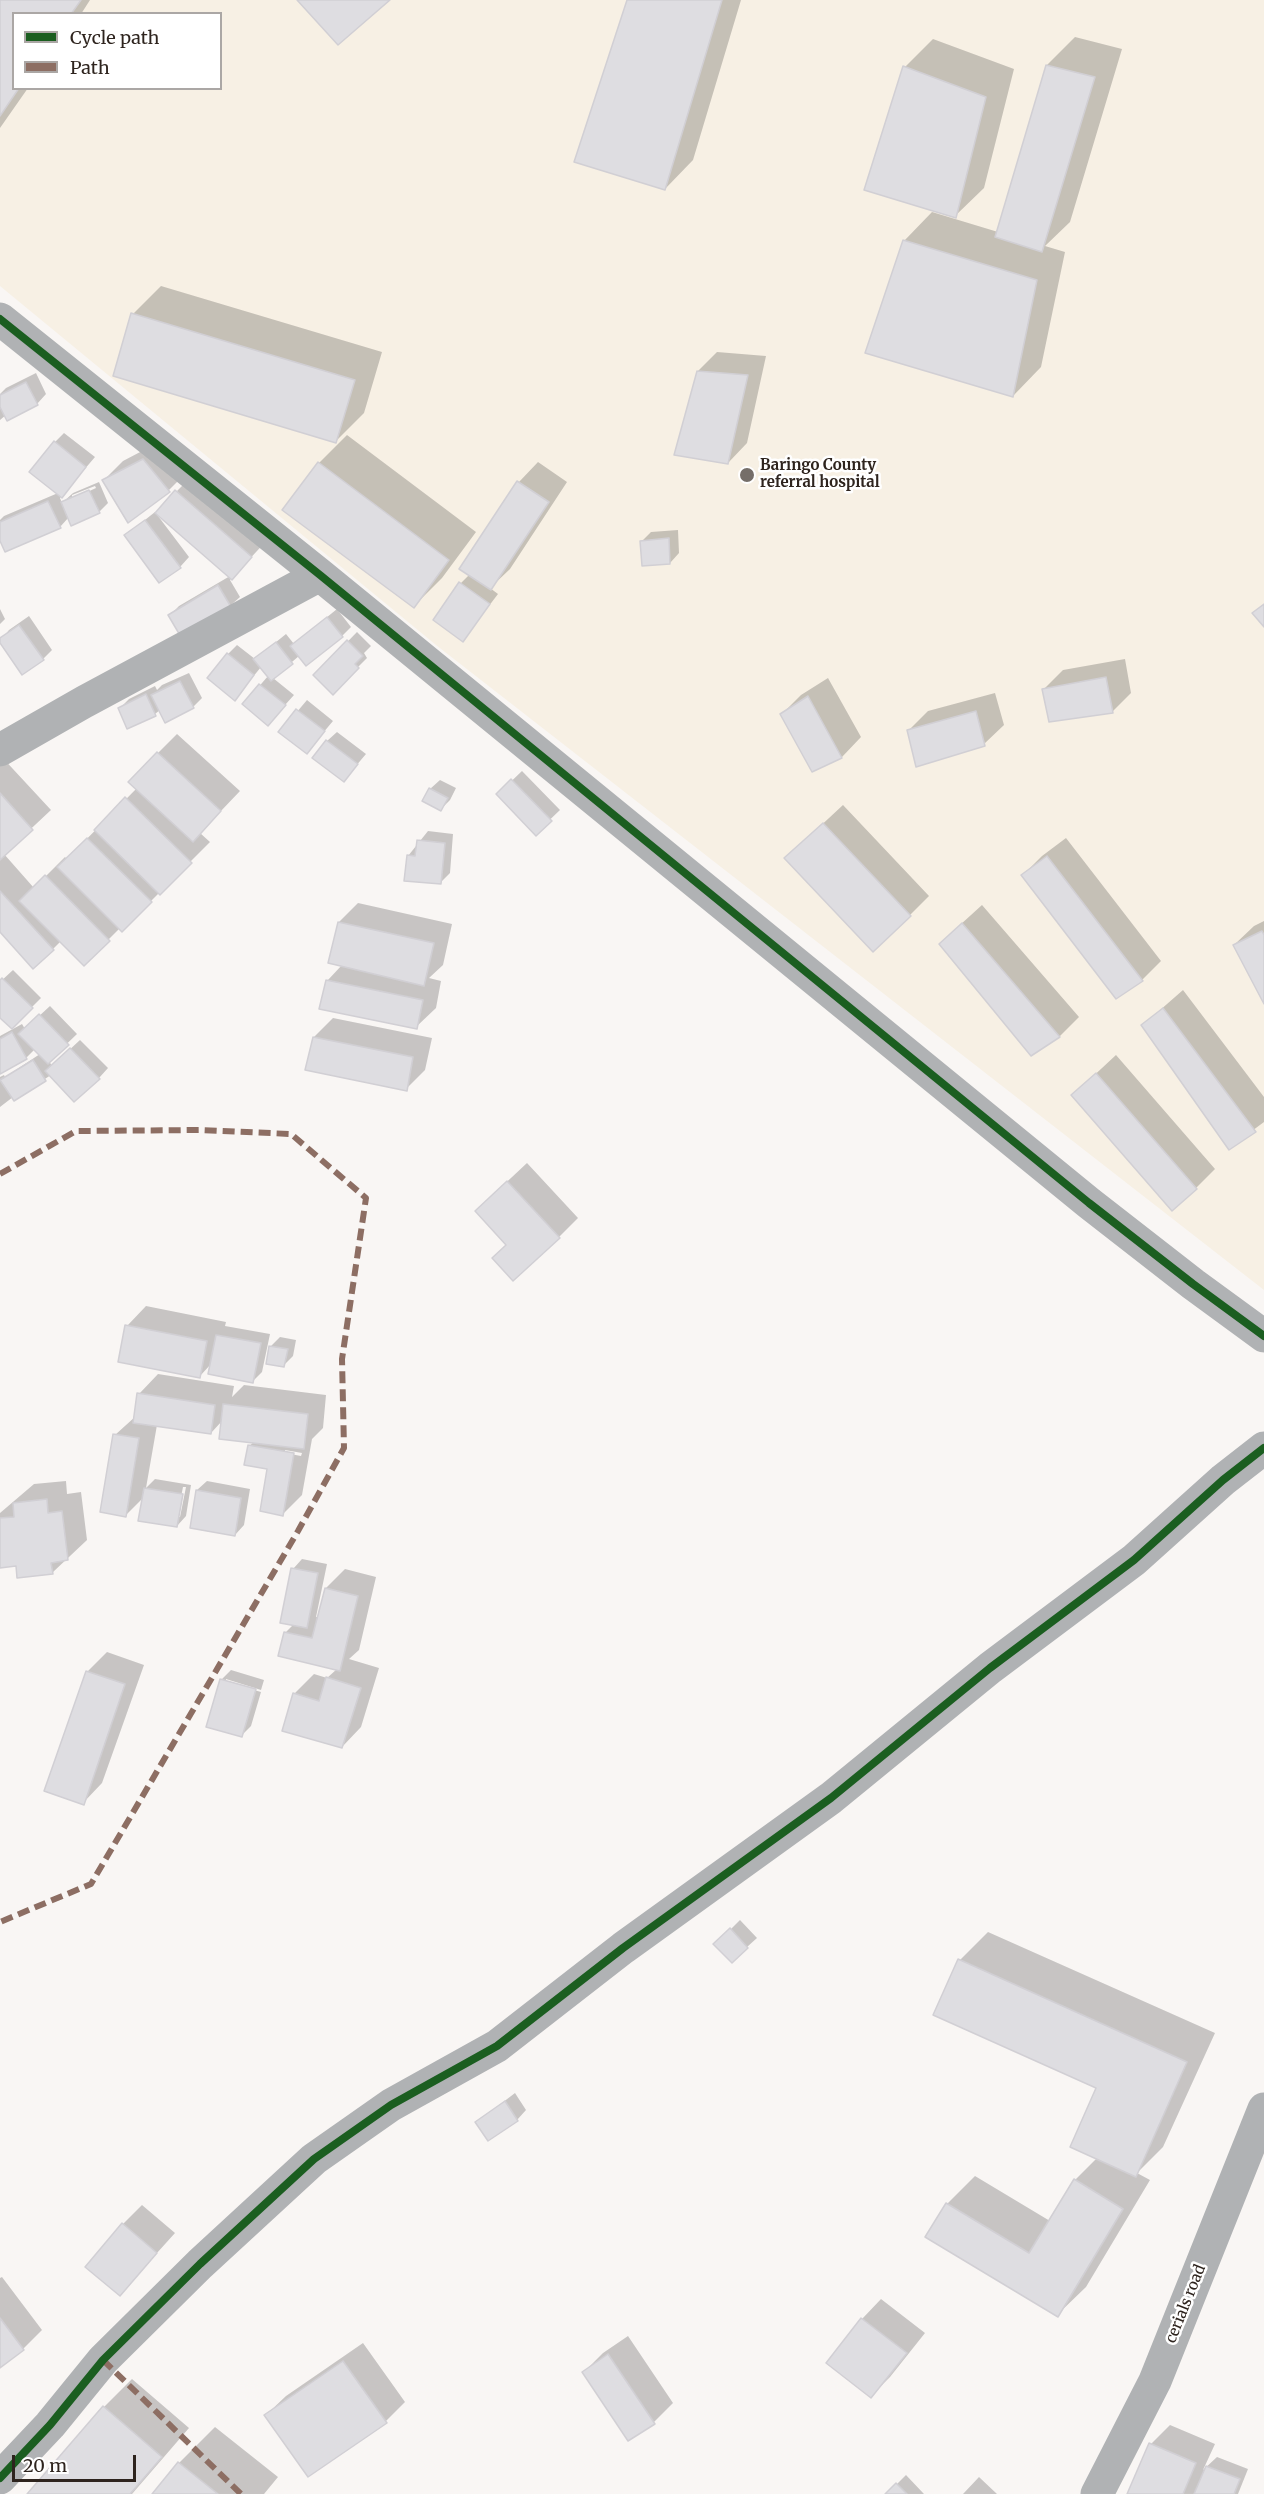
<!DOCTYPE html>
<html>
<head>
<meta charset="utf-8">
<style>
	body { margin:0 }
	#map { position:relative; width:1264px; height:2494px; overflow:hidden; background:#f9f6f4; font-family:Merriweather,serif }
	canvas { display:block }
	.legend { position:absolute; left:12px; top:12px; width:210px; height:78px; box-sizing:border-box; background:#fff; border:2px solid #aba7a5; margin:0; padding:8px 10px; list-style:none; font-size:18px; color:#2e241e }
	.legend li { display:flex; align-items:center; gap:12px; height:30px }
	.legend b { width:30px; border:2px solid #aba7a5 }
	.scale { position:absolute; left:12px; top:2455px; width:124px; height:27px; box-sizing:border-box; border:3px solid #2e241e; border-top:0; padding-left:8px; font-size:18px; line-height:21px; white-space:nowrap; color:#2e241e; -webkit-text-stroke:4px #fff; paint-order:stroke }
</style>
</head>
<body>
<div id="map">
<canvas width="1264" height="2494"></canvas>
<ul class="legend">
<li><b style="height:8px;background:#1b5e20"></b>Cycle path</li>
<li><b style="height:8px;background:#8d6e63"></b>Path</li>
</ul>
<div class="scale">20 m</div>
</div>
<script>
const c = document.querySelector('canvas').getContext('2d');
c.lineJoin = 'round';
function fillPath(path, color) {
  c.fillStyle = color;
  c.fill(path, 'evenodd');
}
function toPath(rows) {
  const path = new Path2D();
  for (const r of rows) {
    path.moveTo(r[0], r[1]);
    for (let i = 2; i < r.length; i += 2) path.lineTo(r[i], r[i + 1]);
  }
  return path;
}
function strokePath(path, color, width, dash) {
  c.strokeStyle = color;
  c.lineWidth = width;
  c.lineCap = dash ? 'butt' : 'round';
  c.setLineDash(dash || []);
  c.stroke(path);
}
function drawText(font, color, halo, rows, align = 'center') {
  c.font = font + ' Merriweather,serif';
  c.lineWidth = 5;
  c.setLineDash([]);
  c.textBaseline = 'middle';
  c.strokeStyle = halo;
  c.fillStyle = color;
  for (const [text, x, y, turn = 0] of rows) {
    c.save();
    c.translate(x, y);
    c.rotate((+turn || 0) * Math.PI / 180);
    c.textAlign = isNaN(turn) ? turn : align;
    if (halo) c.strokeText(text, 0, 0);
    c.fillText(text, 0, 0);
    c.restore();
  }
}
const medical = toPath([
	[0,0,1264,0,1264,1290,436,645,0,286],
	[14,14,220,14,220,88,14,88]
]);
const shadow = toPath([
	[0,0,90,0,81,14,14,14,14,88,28,88,0,128],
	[629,0,741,0,693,160,665,189],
	[1075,37,1122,49,1070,222,1045,246,1065,252,1041,367,1013,396,904,241,932,212,998,232,1047,65],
	[933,39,1014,69,984,188,955,216,905,67],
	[161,286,382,352,364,413,336,441,133,314],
	[717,352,766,356,747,443,728,463,698,371],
	[36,373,46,394,37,404,6,415,0,420,0,394,6,388],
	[64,433,95,457,60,498,62,503,73,493,99,482,108,503,99,512,69,517,60,527,0,537,0,520,4,516,58,493,55,442],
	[95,486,96,488,72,499,72,495],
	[347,435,476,532,442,578,414,606,319,463],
	[163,440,188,471,169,490,128,520,104,480,123,461],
	[538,462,567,482,510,569,490,588,498,594,463,640,461,583,470,574,461,569,519,482],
	[196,472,270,537,230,580,240,597,230,606,170,615,179,606,230,576,177,491],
	[155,512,189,557,180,567,126,535],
	[678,530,679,553,670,563,642,541,651,532],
	[0,609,5,619,0,624],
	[337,609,351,627,342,636,299,656,273,678,294,695,268,724,244,704,268,676,261,667,235,699,228,654,237,645,255,659,286,634,294,644],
	[29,616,52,650,43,659,0,641,9,630],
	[357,632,371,646,364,653,367,658,333,692,315,675],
	[1125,659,1131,693,1112,712,1044,689,1063,670],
	[189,673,202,698,193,707,160,710,155,714,119,709,129,699,155,686,157,690,162,685],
	[828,678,861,737,842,757,812,770,782,714,801,695],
	[995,693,1004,725,984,744,909,730,928,711],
	[307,700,333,721,307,752,280,732],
	[337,732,366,754,344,780,327,741],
	[177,734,240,791,200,833,210,842,122,930,120,928,84,964,61,941,53,949,0,930,0,755,51,810,4,854,34,888,65,857,67,859,137,788,158,753],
	[522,771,560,810,536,833,498,794],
	[440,780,456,788,450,800,441,809,430,789],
	[843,805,929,896,910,915,786,858],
	[428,831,453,834,450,873,440,883,408,856],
	[1066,838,1161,961,1142,980,1023,875,1042,856],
	[358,903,452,924,443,965,429,978,441,981,436,1008,416,1027,327,981,342,965,339,922],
	[982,905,1079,1017,1060,1036,1032,1054,960,925],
	[1264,921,1264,1001,1234,945,1254,926],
	[13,970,41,998,12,1027,0,1015,0,982],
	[1183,990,1264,1097,1264,1122,1229,1148,1143,1025],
	[50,1006,77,1034,49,1061,52,1066,80,1040,108,1068,99,1078,51,1075,14,1099,13,1097,0,1107,0,1077,4,1075,5,1077,40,1054,35,1049,26,1058,0,1073,0,1036,22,1024,25,1029],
	[333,1018,432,1038,425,1070,406,1089,314,1037],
	[1116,1055,1215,1169,1196,1188,1073,1095],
	[527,1163,578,1218,559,1237,508,1244,496,1192],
	[146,1306,226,1322,225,1326,270,1334,262,1372,253,1381,211,1364,200,1376,127,1326],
	[280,1337,296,1340,293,1356,284,1365,270,1347],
	[158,1374,234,1386,232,1397,244,1385,326,1395,323,1428,312,1439,302,1495,283,1514,269,1468,249,1446,254,1442,222,1421,211,1433,157,1425,146,1488,155,1479,191,1485,186,1516,177,1526,144,1497,125,1516,115,1435,136,1416,139,1394],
	[285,1450,302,1453,301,1456,285,1453],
	[183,1487,186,1487,180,1517,177,1517],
	[66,1481,67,1494,81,1492,87,1540,52,1573,17,1565,0,1567,0,1513,34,1484],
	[207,1481,250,1489,244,1525,235,1535,197,1490],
	[302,1559,327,1564,316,1617,319,1617,326,1588,345,1569,376,1577,359,1650,349,1659,379,1668,361,1727,342,1747,294,1694,314,1674,327,1678,337,1669,286,1632,294,1624,293,1569],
	[107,1652,144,1665,102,1783,83,1803,87,1672],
	[231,1670,264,1680,261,1690,226,1679,226,1682,261,1692,251,1726,241,1736,208,1726,222,1679],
	[740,1920,757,1938,747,1947,716,1944],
	[988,1932,1215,2033,1163,2147,1137,2173,1150,2180,1086,2287,1057,2315,947,2204,975,2176,1050,2221,1075,2180,1097,2158,1098,2087,960,1960],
	[515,2093,526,2110,517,2120,477,2122],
	[142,2205,175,2233,120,2294,123,2224],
	[2,2277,42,2330,23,2349,0,2366,0,2278],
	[881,2299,925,2333,890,2377,871,2396,828,2363,862,2319],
	[628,2336,673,2403,654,2422,584,2372,603,2353],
	[363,2343,405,2402,386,2421,266,2415,286,2396],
	[132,2379,189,2428,132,2494,29,2494,104,2407],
	[1170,2425,1215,2444,1203,2470,1217,2457,1248,2469,1238,2494,1129,2494,1151,2444],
	[215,2427,278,2477,264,2494,154,2494,179,2463],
	[906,2475,924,2494,887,2494],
	[979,2477,997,2494,963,2494]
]);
const building = toPath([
	[0,0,81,0,71,14,14,14,14,88,19,88,0,116,0,0],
	[297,0,390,0,338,45,297,0],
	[627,0,722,0,665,190,574,162,627,0],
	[1046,65,1095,77,1042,252,995,237,1046,65],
	[903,66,986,97,956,218,864,190,903,66],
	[903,240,1037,280,1013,397,865,353,903,240],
	[131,313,355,380,336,443,113,376,131,313],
	[697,371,748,375,728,464,674,455,697,371],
	[26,382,38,405,7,421,0,407,0,395,26,382],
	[54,441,86,467,62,498,29,472,54,441],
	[143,459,170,492,128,523,102,480,143,459],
	[318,462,449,560,414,608,282,510,318,462],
	[517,481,549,502,491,590,459,569,517,481],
	[89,490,100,513,71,526,61,502,89,490],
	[175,490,252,557,232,580,155,513,175,490],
	[48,501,61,528,5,552,0,541,0,522,48,501],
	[145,520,181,568,159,583,124,535,145,520],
	[669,538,670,564,642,566,640,541,669,538],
	[459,582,490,604,463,642,433,620,459,582],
	[218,585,231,607,181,637,168,615,218,585],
	[1264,604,1264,627,1252,613,1264,604],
	[327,617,343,637,306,666,290,646,327,617],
	[19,625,44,660,22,675,0,643,0,638,19,625],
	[347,640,363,656,355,664,359,668,333,695,313,675,347,640],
	[276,642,293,664,271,681,253,659,276,642],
	[227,653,254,675,235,701,207,678,227,653],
	[1106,677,1113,713,1049,722,1042,689,1106,677],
	[180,681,194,708,165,723,151,695,180,681],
	[259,684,286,705,268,726,242,704,259,684],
	[146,694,156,716,127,729,118,708,146,694],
	[808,696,842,758,812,772,780,714,808,696],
	[296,709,325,731,307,754,278,732,296,709],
	[976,711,985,746,916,767,907,730,976,711],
	[326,740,358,764,344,782,312,758,326,740],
	[157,752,221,811,193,842,128,782,157,752],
	[511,779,552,821,536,836,496,794,511,779],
	[429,788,448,798,441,811,422,801,429,788],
	[0,793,33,830,0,860,0,793],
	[125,797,192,863,160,895,94,830,125,797],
	[823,823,911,916,873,952,784,858,823,823],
	[87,838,152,902,122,932,57,867,87,838],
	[417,840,445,843,441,884,404,881,407,855,415,856,417,840],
	[1047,856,1143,981,1116,999,1021,875,1047,856],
	[45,875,110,941,84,966,19,901,45,875],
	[0,891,54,950,33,969,0,932,0,891],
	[338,922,434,943,424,986,328,963,338,922],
	[962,923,1060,1037,1031,1056,939,944,962,923],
	[1262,931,1264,935,1264,1004,1233,945,1262,931],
	[2,978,33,1008,12,1029,0,1018,0,980,2,978],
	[326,980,423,1000,417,1029,319,1009,326,980],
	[1163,1008,1256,1132,1229,1150,1141,1025,1163,1008],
	[39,1014,69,1045,48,1064,18,1034,39,1014],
	[12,1032,27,1059,0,1074,0,1039,12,1032],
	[313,1037,413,1057,407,1091,305,1070,313,1037],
	[70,1048,100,1079,74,1102,45,1071,70,1048],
	[33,1060,46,1081,14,1101,0,1080,33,1060],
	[1096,1073,1197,1189,1172,1211,1071,1095,1096,1073],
	[507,1181,560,1238,513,1281,492,1258,506,1245,475,1211,507,1181],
	[125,1325,207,1341,200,1378,118,1362,125,1325],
	[216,1335,261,1343,253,1383,208,1374,216,1335],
	[269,1346,288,1349,284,1367,266,1364,269,1346],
	[137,1393,215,1405,211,1434,133,1423,137,1393],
	[223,1404,308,1414,304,1449,219,1439,223,1404],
	[113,1434,139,1438,126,1517,100,1512,113,1434],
	[248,1445,294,1453,283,1516,260,1511,267,1469,244,1465,248,1445],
	[144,1488,183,1494,177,1527,138,1521,144,1488],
	[196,1490,241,1498,235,1536,190,1528,196,1490],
	[47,1499,48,1513,62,1511,68,1560,51,1563,53,1574,17,1578,16,1566,0,1568,0,1518,14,1517,13,1503,47,1499],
	[291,1568,318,1573,307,1628,280,1623,291,1568],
	[325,1588,358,1596,340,1671,278,1656,284,1632,312,1638,325,1588],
	[86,1671,125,1684,84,1805,44,1791,86,1671],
	[326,1677,361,1688,342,1748,282,1731,293,1693,319,1701,326,1677],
	[220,1679,256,1689,242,1737,206,1727,220,1679],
	[730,1928,748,1948,732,1963,713,1944,730,1928],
	[958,1959,1187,2062,1136,2177,1070,2147,1096,2088,933,2015,958,1959],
	[505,2101,518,2121,488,2141,475,2122,505,2101],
	[1074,2179,1123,2209,1058,2317,925,2237,946,2203,1029,2253,1074,2179],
	[122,2223,157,2253,120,2296,85,2267,122,2223],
	[0,2318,24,2350,0,2368,0,2318],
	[861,2318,907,2353,871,2398,826,2363,861,2318],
	[608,2354,655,2424,628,2441,582,2372,608,2354],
	[343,2361,387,2423,308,2477,264,2415,343,2361],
	[103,2406,162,2457,130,2494,27,2494,103,2406],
	[1149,2443,1196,2463,1183,2494,1127,2494,1149,2443],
	[178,2462,218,2494,152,2494,178,2462],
	[1206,2466,1240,2479,1234,2494,1194,2494,1206,2466],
	[896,2483,907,2494,885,2494,896,2483]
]);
const minor = toPath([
	[0,319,320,575,1089,1203,1193,1284,1264,1336],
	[0,750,84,702,320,575],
	[0,2478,50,2425,103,2360,200,2264,314,2159,391,2105,497,2046,623,1948,831,1798,990,1668,1134,1560,1223,1480,1264,1448],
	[1097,2494,1155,2381,1264,2109]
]);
const quiet = toPath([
	[0,1174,76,1131,199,1130,291,1134,366,1198,342,1359,344,1448,298,1531,91,1884,0,1922],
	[103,2360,241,2494]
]);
const cycleway = toPath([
	[0,319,320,575,1089,1203,1193,1284,1264,1336],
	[0,2478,50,2425,103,2360,200,2264,314,2159,391,2105,497,2046,623,1948,831,1798,990,1668,1134,1560,1223,1480,1264,1448]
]);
const markers = [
	[747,475,8,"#756e69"]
];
const poiNames = [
	["Baringo County",760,466],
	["referral hospital",760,483]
];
const streetNames = [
	["cerials road",1186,2304,-68]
];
fillPath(medical, '#f7f0e4');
fillPath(shadow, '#0003');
fillPath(building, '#dedde1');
strokePath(building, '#d1cfd4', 1.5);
strokePath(minor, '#b0b2b4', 33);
strokePath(quiet, '#8d6e63', 6, [12, 6]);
strokePath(cycleway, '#1b5e20', 8);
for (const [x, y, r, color] of markers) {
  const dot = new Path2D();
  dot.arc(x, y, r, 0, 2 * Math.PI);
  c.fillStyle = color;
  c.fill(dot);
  strokePath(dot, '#fff', 2);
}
drawText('bold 15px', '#2e241e', '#fff', poiNames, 'left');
drawText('15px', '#2e241e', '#fff', streetNames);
</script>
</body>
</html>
